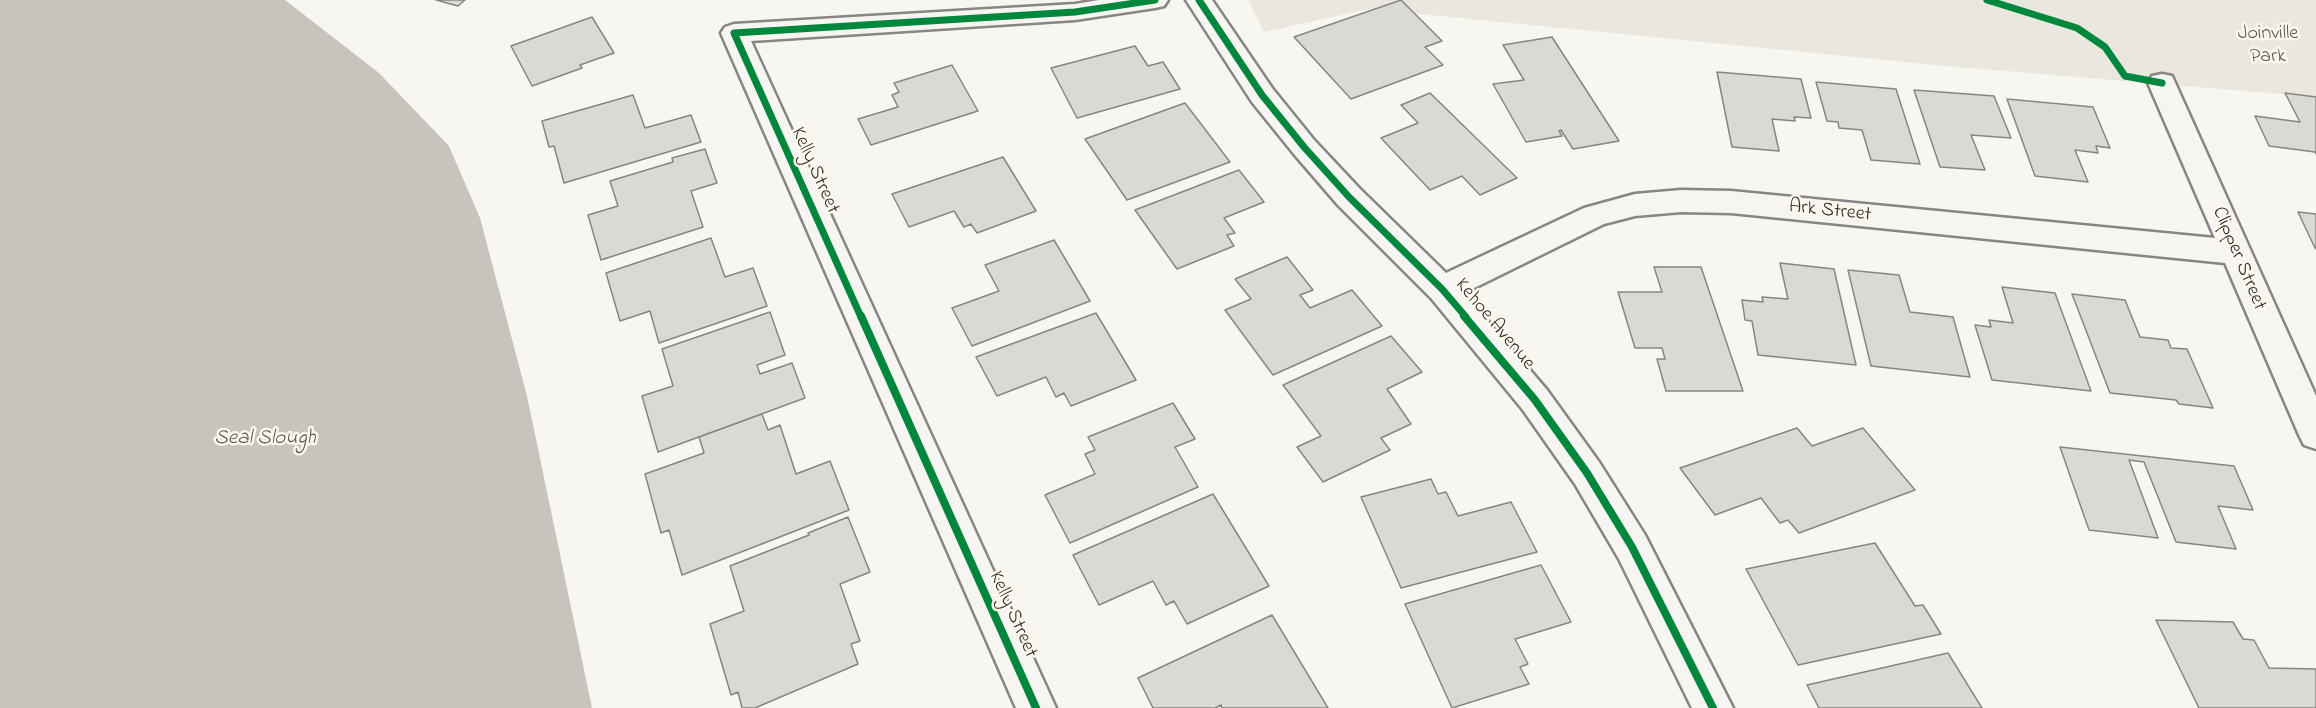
<!DOCTYPE html>
<html>
<head>
<meta charset="utf-8">
<style>
	body { margin:0 }
	canvas { display:block; background:#f8f6f0 }
</style>
</head>
<body>
<canvas width="2316" height="708"></canvas>
<script>
const c = document.querySelector('canvas').getContext('2d');
c.lineJoin = 'round';
function fillPath(path, color) {
  c.fillStyle = color;
  c.fill(path, 'evenodd');
}
function toPath(rows) {
  const path = new Path2D();
  for (const r of rows) {
    path.moveTo(r[0], r[1]);
    for (let i = 2; i < r.length; i += 2) path.lineTo(r[i], r[i + 1]);
  }
  return path;
}
function strokePath(path, color, width, dash) {
  c.strokeStyle = color;
  c.lineWidth = width;
  c.lineCap = dash ? 'butt' : 'round';
  c.setLineDash(dash || []);
  c.stroke(path);
}
function drawText(font, color, halo, rows, align = 'center') {
  c.font = font + ' "Indie Flower",sans-serif';
  c.lineWidth = 5;
  c.setLineDash([]);
  c.textBaseline = 'middle';
  c.strokeStyle = halo;
  c.fillStyle = color;
  for (const [text, x, y, turn = 0] of rows) {
    c.save();
    c.translate(x, y);
    c.rotate((+turn || 0) * Math.PI / 180);
    c.textAlign = isNaN(turn) ? turn : align;
    if (halo) c.strokeText(text, 0, 0);
    c.fillText(text, 0, 0);
    c.restore();
  }
}
const green = toPath([
	[1248,0,2316,0,2316,97,1946,66,1369,9,1264,32]
]);
const water = toPath([
	[0,0,285,0,379,73,449,146,480,218,527,396,592,708,0,708]
]);
const building = toPath([
	[436,0,465,0,458,6,436,0],
	[1401,0,1442,41,1425,47,1443,65,1351,99,1294,37,1401,0],
	[592,17,614,53,580,65,582,68,532,86,511,46,592,17],
	[1552,37,1619,141,1573,149,1561,130,1559,131,1562,136,1526,142,1493,84,1524,80,1503,45,1552,37],
	[1135,46,1148,66,1163,62,1180,89,1077,118,1051,68,1135,46],
	[952,65,978,111,871,145,858,119,898,107,892,95,899,92,894,83,952,65],
	[1717,72,1801,79,1811,118,1794,117,1795,121,1772,119,1779,151,1732,147,1717,72],
	[1816,82,1896,89,1920,164,1871,160,1862,130,1839,128,1838,122,1827,121,1816,82],
	[1914,90,1994,96,2011,138,1971,135,1985,170,1940,167,1914,90],
	[1430,93,1517,178,1480,195,1462,176,1430,190,1381,138,1418,123,1401,105,1430,93],
	[2285,93,2316,97,2316,154,2315,152,2269,146,2255,116,2300,122,2285,93],
	[633,95,645,128,691,115,701,142,564,183,554,146,549,147,542,121,633,95],
	[2007,99,2093,107,2110,148,2096,146,2098,153,2075,150,2088,182,2035,176,2007,99],
	[1185,103,1230,162,1127,200,1085,139,1185,103],
	[705,149,717,183,691,191,703,227,601,260,588,215,618,206,610,181,673,162,672,158,705,149],
	[1003,157,1036,211,977,233,971,224,964,227,954,211,909,227,892,194,1003,157],
	[1239,170,1264,202,1224,218,1235,233,1227,235,1234,246,1177,269,1135,210,1239,170],
	[2298,212,2316,214,2316,249,2315,248,2298,212],
	[711,238,725,277,753,268,767,306,659,343,650,311,620,321,606,273,711,238],
	[1054,240,1090,301,972,346,952,308,999,291,985,265,1054,240],
	[1287,257,1313,290,1300,295,1310,308,1352,290,1382,326,1273,375,1225,310,1251,299,1235,279,1287,257],
	[1780,263,1834,269,1856,365,1758,355,1752,321,1745,320,1742,300,1763,302,1762,297,1788,299,1780,263],
	[1654,267,1701,267,1743,391,1666,391,1657,359,1665,359,1662,348,1635,348,1618,292,1662,292,1654,267],
	[1848,270,1899,275,1910,312,1953,317,1970,377,1871,366,1848,270],
	[2002,287,2055,293,2091,391,1992,380,1975,325,1991,327,1989,320,2013,323,2002,287],
	[2072,294,2125,300,2140,337,2168,340,2171,348,2187,349,2213,408,2179,404,2176,400,2110,393,2072,294],
	[770,312,785,355,757,365,760,374,792,363,805,398,658,452,642,396,673,386,662,349,770,312],
	[1096,313,1136,380,1071,406,1064,393,1056,397,1046,377,997,396,976,357,1096,313],
	[1391,336,1422,372,1387,389,1411,424,1381,438,1390,450,1323,482,1297,447,1321,436,1283,385,1391,336],
	[1173,403,1195,439,1175,447,1198,487,1070,543,1045,495,1095,474,1085,454,1095,450,1088,437,1173,403],
	[762,414,768,430,780,425,796,474,830,461,849,510,682,575,669,530,661,533,645,474,704,453,699,437,762,414],
	[1797,428,1812,446,1863,428,1915,490,1799,533,1788,520,1780,523,1761,498,1715,515,1680,468,1797,428],
	[2060,447,2234,466,2253,510,2218,506,2236,549,2176,542,2144,462,2129,460,2158,538,2089,530,2060,447],
	[1431,479,1438,494,1446,492,1458,516,1511,502,1537,552,1401,588,1361,497,1431,479],
	[1213,494,1269,586,1187,624,1174,601,1166,605,1153,581,1099,605,1073,555,1213,494],
	[848,517,870,572,840,584,860,641,851,644,858,664,755,708,742,708,738,692,731,695,710,624,744,611,730,566,809,535,808,533,848,517],
	[1875,543,1915,606,1923,605,1941,634,1798,665,1746,569,1875,543],
	[1541,565,1571,622,1515,639,1528,664,1520,667,1529,684,1452,708,1405,604,1541,565],
	[1272,615,1328,708,1222,708,1221,705,1215,708,1153,708,1138,678,1272,615],
	[2156,620,2233,622,2243,639,2254,640,2269,668,2316,669,2316,708,2199,708,2156,620],
	[1948,653,1982,708,1819,708,1807,685,1948,653]
]);
const minor = toPath([
	[1099,0,1168,0,1164,6,1155,8,1075,20,751,41,1056,708,1016,708,721,33,725,27,734,24,1075,4,1099,0],
	[1186,0,1212,0,1272,88,1314,140,1360,189,1446,273,1584,208,1635,194,1681,190,1731,191,2215,238,2148,83,2152,76,2162,74,2172,76,2316,396,2316,449,2304,445,2299,435,2225,263,1731,213,1681,212,1635,216,1604,224,1464,293,1547,390,1599,462,1645,535,1733,708,1692,708,1619,559,1575,484,1523,410,1431,298,1338,205,1294,154,1252,102,1186,0]
]);
const cyclewayFar1 = toPath([
	[1199,0,1262,95,1304,147,1349,197,1442,289,1466,317],
	[1987,0,2077,28,2105,47,2125,76,2162,83],
	[861,317,734,33,1075,12,1155,0]
]);
const cycleway = toPath([
	[861,316,1036,708],
	[1464,316,1535,400,1587,473,1632,547,1713,708]
]);
const parkNames = [
	["Joinville",2268,35],
	["Park",2268,58]
];
const streetNames = [
	["Kelly Street",814,171,66],
	["Ark Street",1830,212,6],
	["Clipper Street",2238,259,67],
	["Kehoe Avenue",1494,325,50],
	["Kelly Street",1012,615,66]
];
const waterNames = [
	["Seal Slough",265,440]
];
fillPath(green, '#e9e7de');
fillPath(water, '#c6c4bd');
fillPath(building, '#dbd9d6');
strokePath(building, '#878684', 1.5);
strokePath(minor, '#878684', 5);
fillPath(minor, '#f6f5f1');
strokePath(cyclewayFar1, '#00873e', 7);
strokePath(cycleway, '#00873e', 8);
drawText('20px', '#585754', '#fbf7ec', parkNames);
drawText('20px', '#2b2b2b', '#fbf7ec', streetNames);
drawText('italic 21px', '#5a5956', '#fbf7ec', waterNames);
</script>
</body>
</html>
